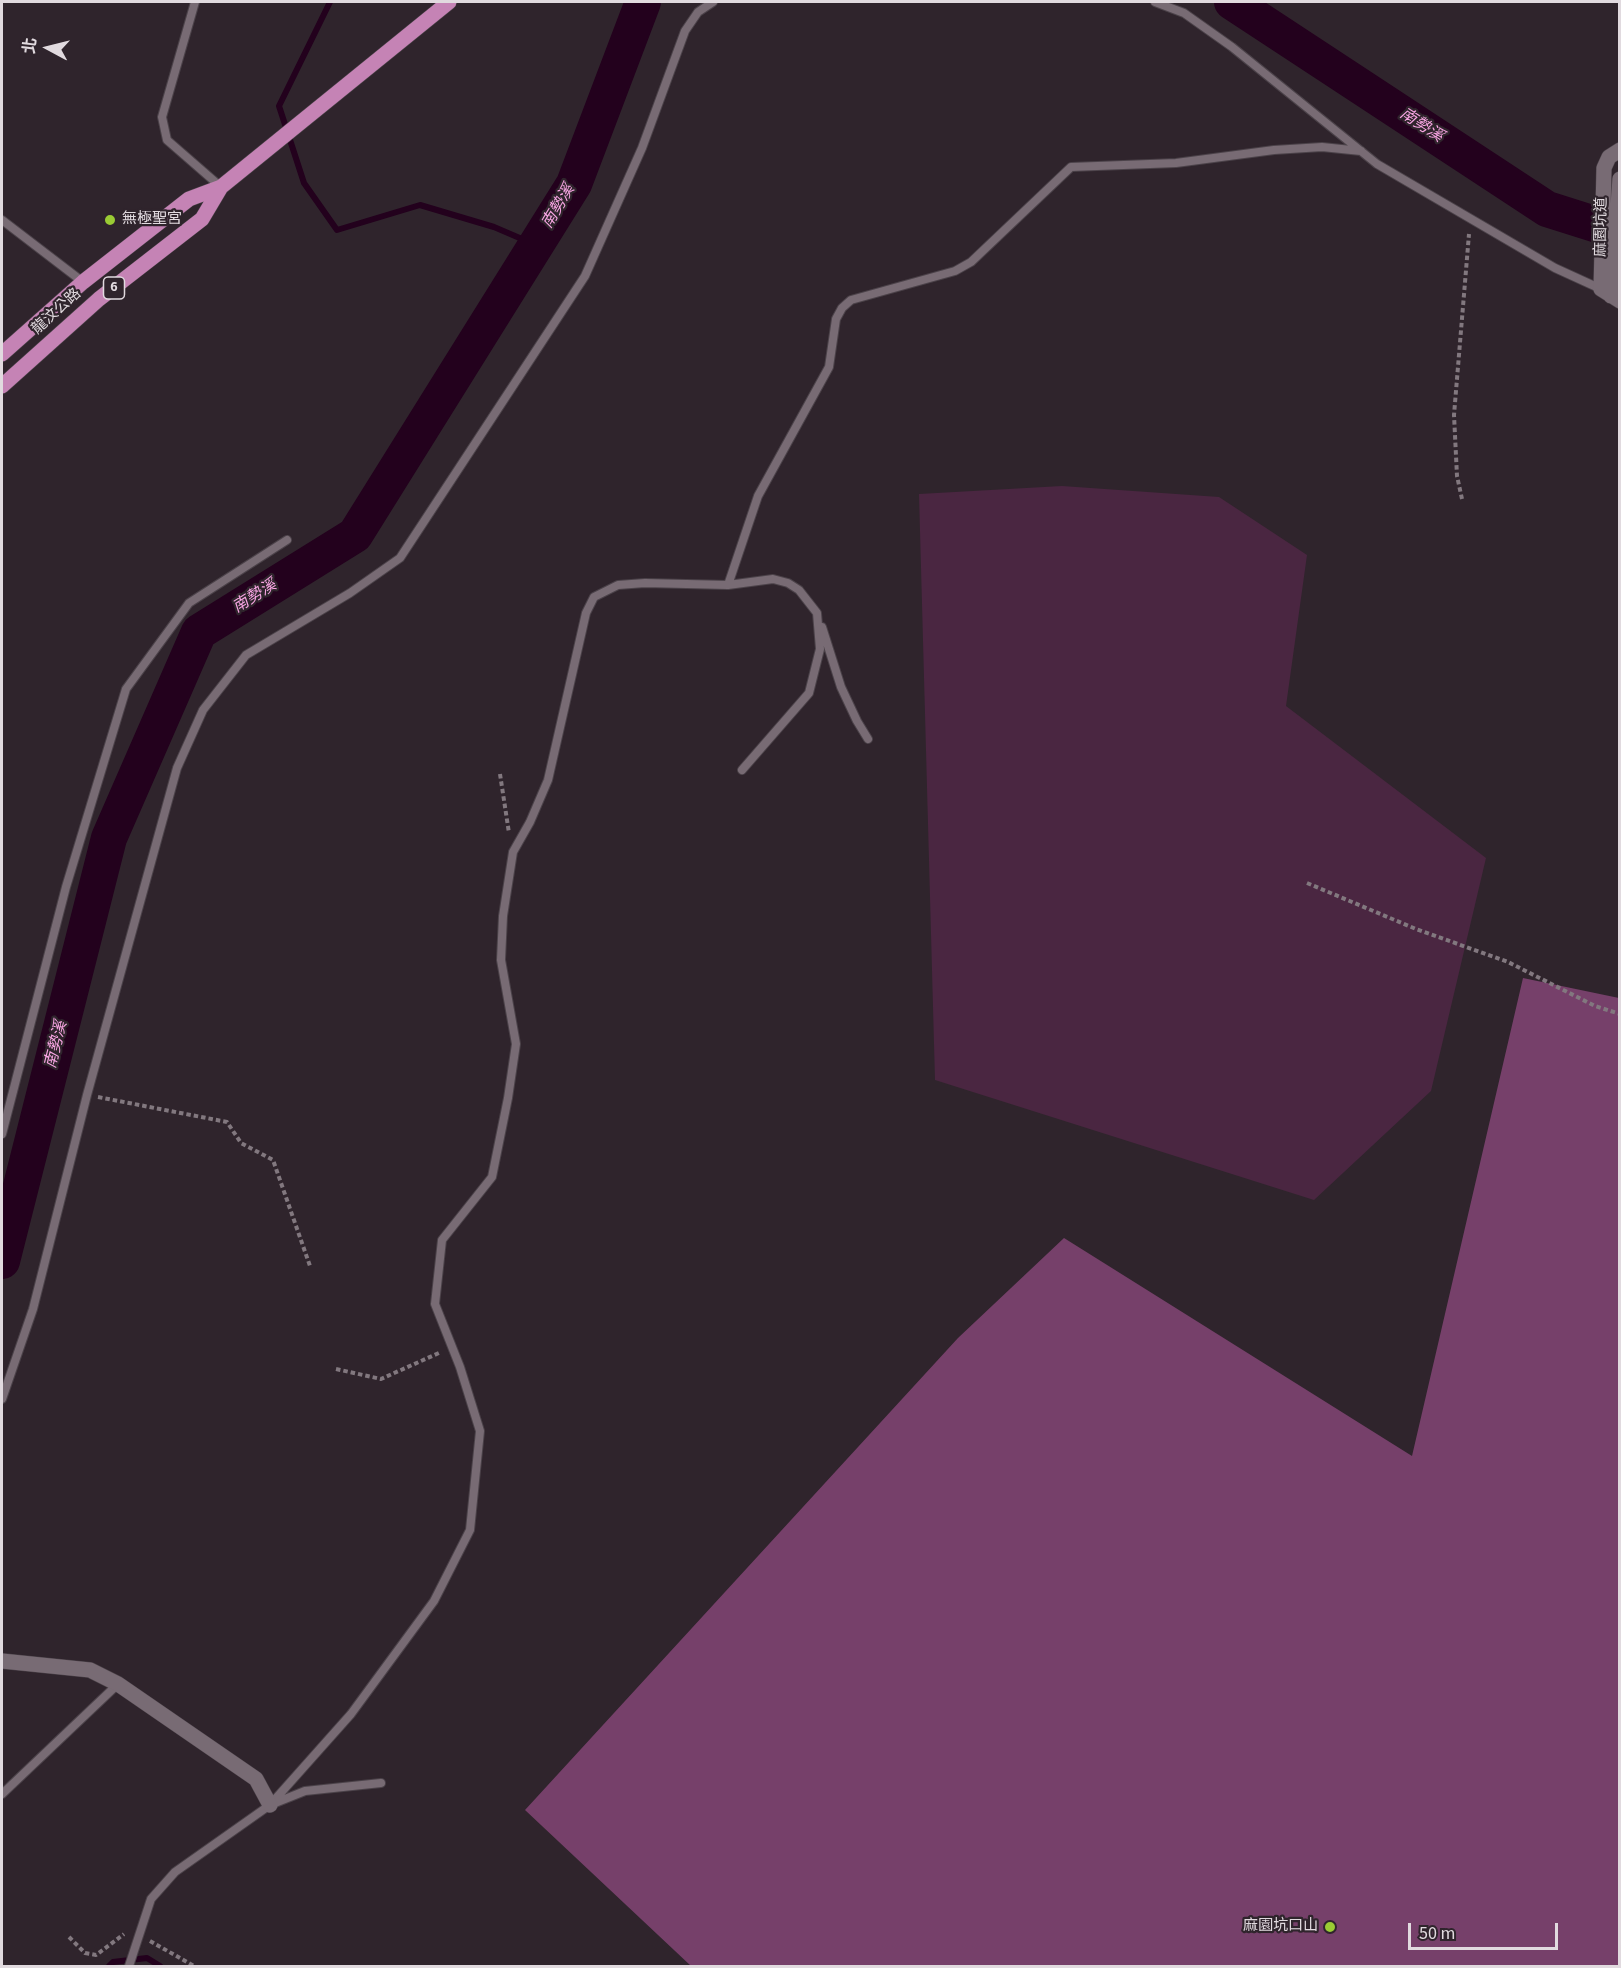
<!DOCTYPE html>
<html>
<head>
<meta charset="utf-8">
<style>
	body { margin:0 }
	#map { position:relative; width:1621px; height:1968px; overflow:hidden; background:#2f242c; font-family:"Source Sans 3","Noto Sans TC",sans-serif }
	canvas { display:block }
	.frame { position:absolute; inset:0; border:3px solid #e1dadf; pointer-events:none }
	.north { position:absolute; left:18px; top:18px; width:60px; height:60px; -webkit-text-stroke:4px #2f242c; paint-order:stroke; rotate:277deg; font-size:16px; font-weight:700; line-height:24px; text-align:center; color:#e1dadf }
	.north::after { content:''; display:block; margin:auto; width:21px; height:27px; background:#e1dadf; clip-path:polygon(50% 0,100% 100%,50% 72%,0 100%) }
	.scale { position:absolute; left:1408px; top:1923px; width:150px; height:27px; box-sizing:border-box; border:3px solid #e1dadf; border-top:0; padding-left:8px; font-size:18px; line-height:21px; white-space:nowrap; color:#e1dadf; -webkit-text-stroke:4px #2f242c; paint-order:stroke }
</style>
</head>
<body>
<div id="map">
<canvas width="1621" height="1968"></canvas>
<div class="frame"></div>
<div class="north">北</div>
<div class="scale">50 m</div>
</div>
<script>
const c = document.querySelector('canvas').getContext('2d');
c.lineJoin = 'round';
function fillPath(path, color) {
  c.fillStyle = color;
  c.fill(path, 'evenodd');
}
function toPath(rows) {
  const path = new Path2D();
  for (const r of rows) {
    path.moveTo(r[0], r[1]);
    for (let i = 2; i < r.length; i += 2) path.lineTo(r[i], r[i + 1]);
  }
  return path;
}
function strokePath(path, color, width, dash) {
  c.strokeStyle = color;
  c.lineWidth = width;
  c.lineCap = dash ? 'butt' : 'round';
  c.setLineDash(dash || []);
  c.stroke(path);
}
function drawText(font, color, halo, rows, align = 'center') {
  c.font = font + ' "Source Sans 3","Noto Sans TC",sans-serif';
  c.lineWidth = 4.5;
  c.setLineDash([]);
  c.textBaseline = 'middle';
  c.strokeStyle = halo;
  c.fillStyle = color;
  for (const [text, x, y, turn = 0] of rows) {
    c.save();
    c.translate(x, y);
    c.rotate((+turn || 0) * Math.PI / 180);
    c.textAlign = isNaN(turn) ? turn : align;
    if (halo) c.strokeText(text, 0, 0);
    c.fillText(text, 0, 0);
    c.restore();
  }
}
const green = toPath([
	[1062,486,1219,497,1307,555,1286,706,1486,858,1431,1091,1314,1200,935,1080,919,494]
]);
const forest = toPath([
	[1523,978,1619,998,1619,1966,691,1966,525,1810,958,1338,1064,1238,1412,1456]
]);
const stream = toPath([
	[330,2,279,106,304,183,337,230,420,205,494,227,536,245],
	[109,1966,113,1962,147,1958,160,1966]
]);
const river = toPath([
	[1232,2,1547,209,1620,232],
	[2,1261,109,838,199,632,355,535,574,184,643,2]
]);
const path = toPath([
	[1462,499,1457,476,1454,415,1469,234],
	[500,774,509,833],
	[1307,883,1416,929,1508,962,1595,1006,1620,1014],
	[98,1097,227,1122,241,1143,273,1160,310,1266],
	[336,1369,381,1379,441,1352],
	[69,1937,85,1953,96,1955,124,1934],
	[150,1941,194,1966]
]);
const lane = toPath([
	[195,2,162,117,167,140,221,187],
	[1155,2,1184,13,1232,47,1377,164,1555,268,1601,289],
	[2,220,83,282],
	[728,585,758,496,829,367,836,319,842,308,851,300,955,271,971,262,1071,167,1176,163,1274,150,1322,147,1361,151],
	[822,627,841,687,857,721,868,739],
	[2,1134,66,887,126,689,189,603,287,540],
	[2,1399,33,1309,87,1095,177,768,203,710,246,655,350,593,400,558,585,276,642,148,685,31,698,12,713,2],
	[2,1794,118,1684],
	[270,1805,351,1714,434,1601,470,1530,480,1431,460,1367,435,1304,442,1240,492,1177,508,1098,516,1044,501,960,503,916,513,852,530,822,548,780,586,613,594,597,618,585,645,583,728,585,773,579,788,583,799,590,817,613,820,649,809,693,742,770],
	[129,1966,151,1899,175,1872,270,1805,305,1791,381,1783]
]);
const street = toPath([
	[1620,150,1609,157,1604,168,1601,289,1620,301],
	[1611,296,1620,179],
	[2,1661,90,1670,118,1684,256,1779,270,1805]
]);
const primary = toPath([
	[2,354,83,282,189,199,221,187],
	[2,386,99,299,202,219,221,187,449,2]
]);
const markers = [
	[110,220,6,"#9acb34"],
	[1330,1927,6,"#9acb34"]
];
const shields = [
	[114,288,21]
];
const shieldNames = [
	["6",114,288]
];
const poiNames = [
	["無極聖宮",122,220],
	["麻園坑口山",1318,1927,"right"]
];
const streetNames = [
	["麻園坑道",1602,227,-89],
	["龍汶公路",57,312,-42]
];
const waterNames = [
	["南勢溪",1421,126,33],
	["南勢溪",559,207,-59],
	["南勢溪",255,597,-32],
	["南勢溪",57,1045,-76]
];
fillPath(green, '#4a2641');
fillPath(forest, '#76406a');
strokePath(stream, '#23011d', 6);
strokePath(river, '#23011d', 36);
strokePath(lane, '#4b4249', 10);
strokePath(street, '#4b4249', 16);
strokePath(primary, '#4b4249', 16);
strokePath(path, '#82787f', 4, [4.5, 3]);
strokePath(lane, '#786b74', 8);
strokePath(street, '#786b74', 15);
strokePath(primary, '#c583b5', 15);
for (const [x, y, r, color] of markers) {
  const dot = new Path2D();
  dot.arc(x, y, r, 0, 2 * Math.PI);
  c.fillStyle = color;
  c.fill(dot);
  strokePath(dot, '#2f242c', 2);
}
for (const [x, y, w] of shields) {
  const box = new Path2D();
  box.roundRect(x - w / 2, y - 11, w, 22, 4.5);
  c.fillStyle = '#2f242c';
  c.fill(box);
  strokePath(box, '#e1dadf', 1.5);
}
drawText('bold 14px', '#e1dadf', null, shieldNames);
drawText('15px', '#e1dadf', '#2f242c', poiNames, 'left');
drawText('15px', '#e1dadf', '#2f242c', streetNames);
drawText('italic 16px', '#f9a6e4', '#2f242c', waterNames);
</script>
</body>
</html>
